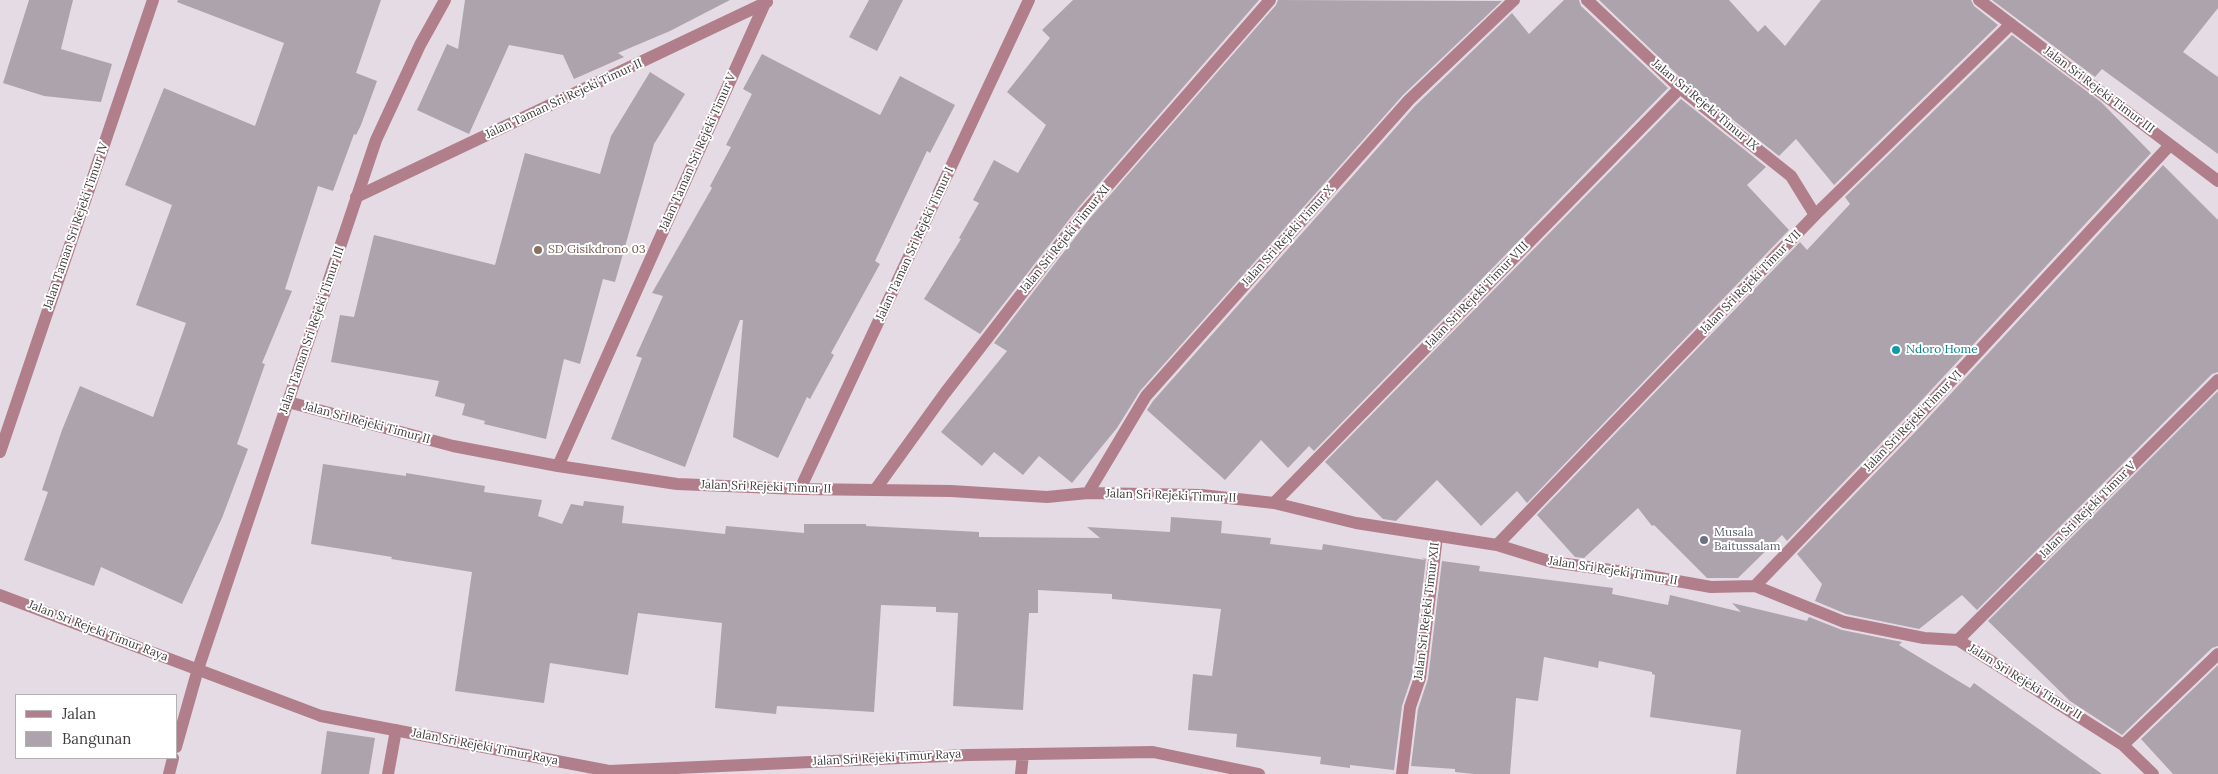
<!DOCTYPE html>
<html>
<head>
<meta charset="utf-8">
<style>
	body { margin:0 }
	#map { position:relative; width:2218px; height:774px; overflow:hidden; background:#e5dbe4; font-family:Lora,serif }
	canvas { display:block }
	.legend { position:absolute; left:15px; top:694px; width:162px; height:65px; box-sizing:border-box; background:#fff; border:1px solid #b3b1b2; margin:0; padding:6px 9px; list-style:none; font-size:15px; color:#403c3f }
	.legend li { display:flex; align-items:center; gap:10px; height:25px }
	.legend b { width:25px; border:1px solid #b3b1b2 }
</style>
</head>
<body>
<div id="map">
<canvas width="2218" height="774"></canvas>
<ul class="legend">
<li><b style="height:6px;background:#b17f8b"></b>Jalan</li>
<li><b style="height:14px;background:#ada3ac"></b>Bangunan</li>
</ul>
</div>
<script>
const c = document.querySelector('canvas').getContext('2d');
c.lineJoin = 'round';
function fillPath(path, color) {
  c.fillStyle = color;
  c.fill(path, 'evenodd');
}
function toPath(rows) {
  const path = new Path2D();
  for (const r of rows) {
    path.moveTo(r[0], r[1]);
    for (let i = 2; i < r.length; i += 2) path.lineTo(r[i], r[i + 1]);
  }
  return path;
}
function strokePath(path, color, width, dash) {
  c.strokeStyle = color;
  c.lineWidth = width;
  c.lineCap = dash ? 'butt' : 'round';
  c.setLineDash(dash || []);
  c.stroke(path);
}
function drawText(font, color, halo, rows, align = 'center') {
  c.font = font + ' Lora,serif';
  c.lineWidth = 4;
  c.setLineDash([]);
  c.textBaseline = 'middle';
  c.strokeStyle = halo;
  c.fillStyle = color;
  for (const [text, x, y, turn = 0] of rows) {
    c.save();
    c.translate(x, y);
    c.rotate((+turn || 0) * Math.PI / 180);
    c.textAlign = isNaN(turn) ? turn : align;
    if (halo) c.strokeText(text, 0, 0);
    c.fillText(text, 0, 0);
    c.restore();
  }
}
const building = toPath([
	[29,0,73,0,61,49,112,64,101,102,44,96,3,83],
	[178,0,381,0,356,73,377,81,361,125,356,135,354,134,333,191,318,186,285,289,292,291,262,363,265,364,237,444,248,449,222,518,182,604,101,567,94,586,24,560,48,492,42,490,62,430,80,386,153,417,186,323,136,305,172,205,125,185,164,88,255,126,284,43,177,2],
	[465,0,730,0,670,31,618,53,624,57,574,79,563,55,509,45,469,134,417,110,447,44,458,49],
	[869,0,903,0,877,51,849,37],
	[1073,0,1259,0,1078,208,980,334,924,299,961,239,959,238,979,203,973,200,994,160,1018,173,1046,125,1007,92,1050,38,1042,30],
	[1278,0,1502,1,1403,95,1140,391,1117,428,1072,483,1039,456,1023,475,994,452,982,466,941,432,1007,351,994,343,1090,218,1276,5],
	[1564,0,1579,0,1581,6,1668,88,1314,451,1309,446,1288,468,1261,440,1225,480,1147,410,1153,401,1415,106,1512,13,1529,34],
	[1599,0,1729,0,1758,32,1765,25,1785,46,1821,0,1971,0,1974,6,1998,25,1834,185,1796,139,1779,156,1685,82],
	[1992,0,2218,0,2218,8,2183,52,2218,77,2218,154,2102,69,2095,77],
	[2012,35,2101,102,2151,153,1906,417,1787,541,1782,535,1738,578,1707,578,1654,525,1652,526,1638,508,1584,558,1575,557,1537,515,1800,242,1807,250,1850,204,1845,197],
	[762,54,880,115,900,76,955,105,930,153,927,151,875,261,880,264,831,353,834,355,810,399,807,397,778,458,733,437,743,320,740,320,685,467,611,439,642,358,636,356,663,296,652,293,712,188,710,186,731,147,726,145,752,94,743,89],
	[650,72,685,94,654,144,615,282,603,279,580,364,564,359,546,439,484,424,485,421,462,415,465,404,435,396,439,381,331,362,340,315,354,317,374,235,495,265,525,153,600,174,611,136],
	[1681,99,1766,167,1747,185,1789,230,1527,503,1517,491,1481,526,1437,480,1396,521,1383,519,1325,462],
	[2163,165,2218,220,2218,372,2212,374,1977,610,1962,595,1919,629,1846,614,1815,601,1822,584,1797,554,1918,429],
	[2218,391,2218,646,2212,648,2122,735,2070,701,1988,621],
	[323,464,406,476,406,473,485,486,484,492,542,500,538,516,562,524,571,504,583,506,584,501,624,506,622,523,725,534,726,526,804,533,804,524,866,524,866,526,979,532,979,537,1100,538,1087,527,1170,532,1171,517,1222,521,1221,533,1271,538,1270,544,1322,550,1323,544,1425,560,1422,558,1426,559,1412,676,1402,706,1394,770,1350,765,1350,768,1320,764,1321,757,1236,747,1237,734,1188,730,1193,674,1212,676,1221,609,1112,599,1112,594,1038,590,1038,613,1029,613,1023,710,953,706,958,613,936,612,936,607,881,605,874,712,777,706,776,714,715,708,722,623,638,613,628,675,550,663,544,703,455,691,472,572,391,559,392,557,311,544],
	[1442,561,1480,566,1479,571,1613,588,1612,594,1668,605,1670,595,1741,612,1732,603,1807,621,1809,617,1842,630,1902,642,1899,645,1970,688,1974,683,2102,774,1736,774,1741,730,1650,717,1655,675,1652,674,1652,672,1599,661,1598,668,1544,657,1538,701,1516,698,1510,774,1474,774,1455,772,1455,769,1411,766,1418,709,1428,679],
	[2218,665,2218,774,2173,774,2141,739],
	[327,731,375,738,369,774,321,774]
]);
const minor = toPath([
	[1587,0,1680,88,1791,176,1815,215],
	[1979,0,2218,181],
	[356,197,767,2],
	[288,402,453,446,558,466,677,484,800,489,951,491,1047,497,1088,493,1201,495,1274,503,1356,523,1497,545,1552,562,1632,573,1711,587,1755,586,1844,622,1924,638,1958,640,2123,745,2153,774],
	[0,452,153,0],
	[558,466,765,3],
	[800,489,1029,0],
	[875,490,945,393,1084,213,1270,0],
	[1088,493,1146,396,1409,100,1514,0],
	[1274,503,1680,88],
	[1497,545,1815,215,2011,24],
	[1755,586,1912,423,2170,145],
	[0,595,321,716,609,771,968,755,1153,752,1259,774],
	[1958,640,2218,380],
	[2123,745,2218,654],
	[176,747,198,669,376,140,420,45,445,0],
	[169,774,173,758],
	[388,774,396,730],
	[1021,774,1023,754],
	[1402,774,1410,707,1420,678,1437,536]
]);
const markers = [
	[538,250,5,"#8d6e63"],
	[1896,350,5,"#0f9aa8"],
	[1704,540,5,"#6b7280"]
];
const streetNames = [
	["Jalan Sri Rejeki Timur III",2099,90,37],
	["Jalan Taman Sri Rejeki Timur II",564,99,-25],
	["Jalan Sri Rejeki Timur IX",1705,105,40],
	["Jalan Taman Sri Rejeki Timur V",698,152,-66],
	["Jalan Taman Sri Rejeki Timur IV",76,226,-71],
	["Jalan Sri Rejeki Timur X",1288,236,-48],
	["Jalan Sri Rejeki Timur XI",1065,239,-51],
	["Jalan Taman Sri Rejeki Timur I",915,244,-65],
	["Jalan Sri Rejeki Timur VII",1751,282,-46],
	["Jalan Sri Rejeki Timur VIII",1477,295,-46],
	["Jalan Taman Sri Rejeki Timur III",312,330,-71],
	["Jalan Sri Rejeki Timur VI",1913,421,-46],
	["Jalan Sri Rejeki Timur II",367,423,15],
	["Jalan Sri Rejeki Timur II",766,487,2],
	["Jalan Sri Rejeki Timur II",1171,496,2],
	["Jalan Sri Rejeki Timur V",2088,510,-45],
	["Jalan Sri Rejeki Timur II",1613,571,9],
	["Jalan Sri Rejeki Timur XII",1427,611,-83],
	["Jalan Sri Rejeki Timur Raya",98,631,21],
	["Jalan Sri Rejeki Timur II",2025,682,32],
	["Jalan Sri Rejeki Timur Raya",485,747,11],
	["Jalan Sri Rejeki Timur Raya",887,758,-3]
];
const educationNames = [
	["SD Gisikdrono 03",548,250]
];
const cultureNames = [
	["Ndoro Home",1906,350]
];
const worshipNames = [
	["Musala",1714,533],
	["Baitussalam",1714,547]
];
fillPath(building, '#ada3ac');
strokePath(minor, '#b17f8b', 12);
for (const [x, y, r, color] of markers) {
  const dot = new Path2D();
  dot.arc(x, y, r, 0, 2 * Math.PI);
  c.fillStyle = color;
  c.fill(dot);
  strokePath(dot, '#fff', 2);
}
drawText('12px', '#403c3f', '#fff', streetNames);
drawText('12px', '#785e54', '#fff', educationNames, 'left');
drawText('12px', '#0d838f', '#fff', cultureNames, 'left');
drawText('12px', '#5b616d', '#fff', worshipNames, 'left');
</script>
</body>
</html>
